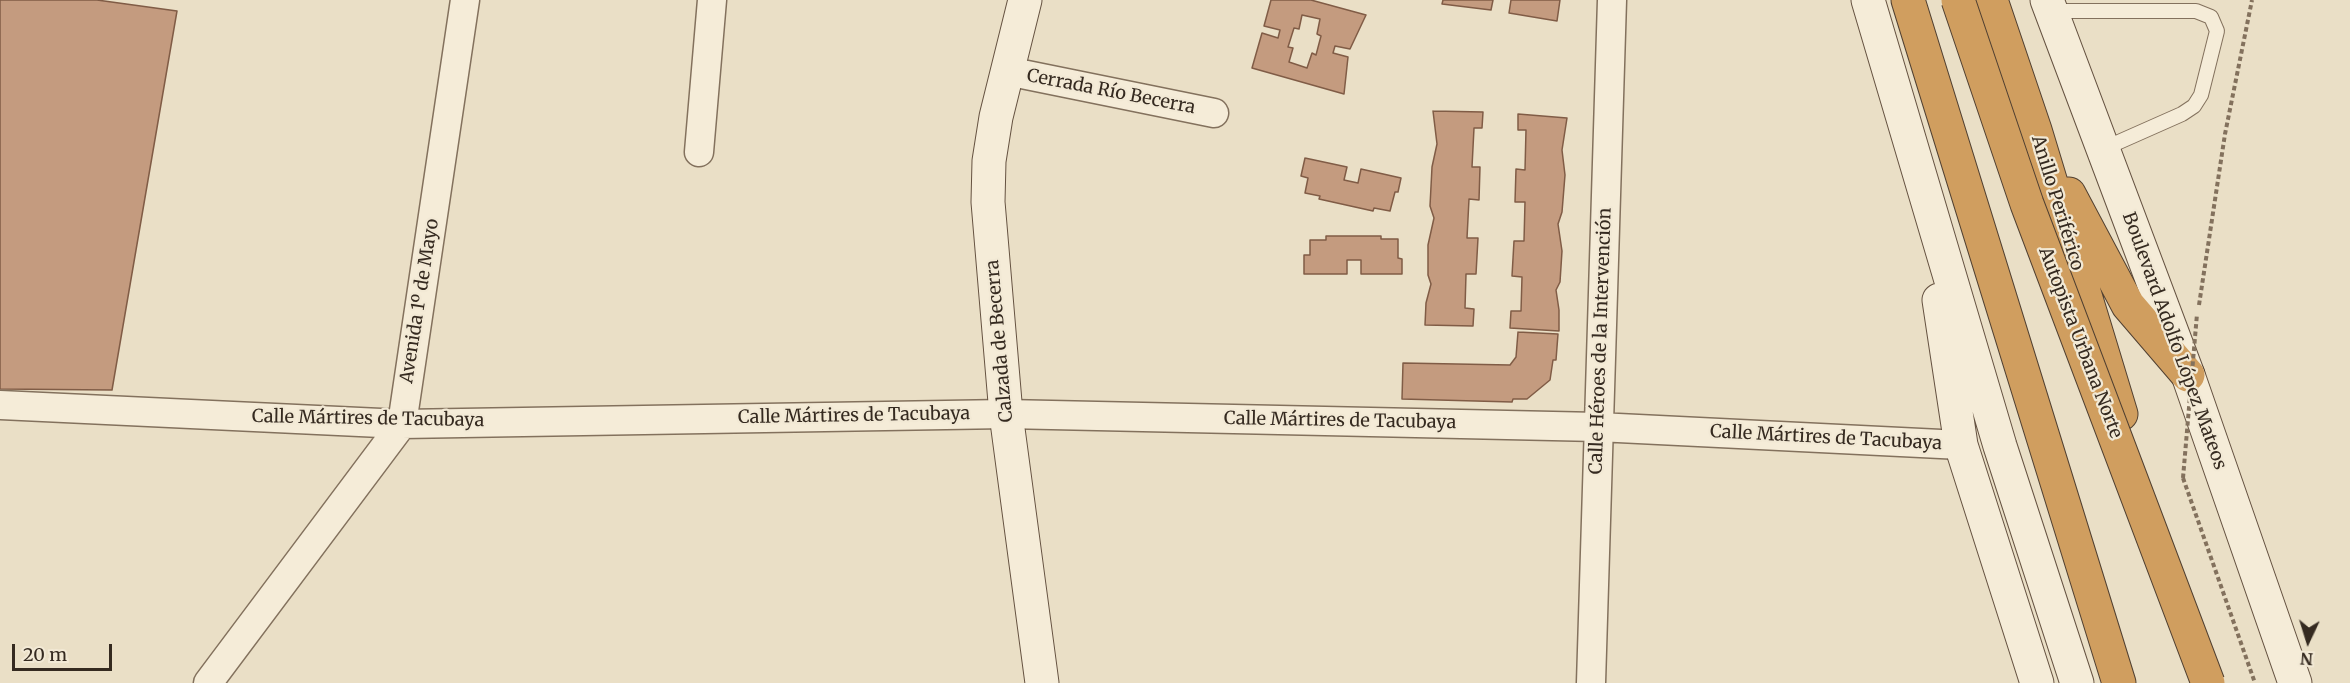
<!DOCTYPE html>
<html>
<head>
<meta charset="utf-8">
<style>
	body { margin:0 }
	#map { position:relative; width:2350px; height:683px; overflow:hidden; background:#eadfc6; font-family:Merriweather,serif }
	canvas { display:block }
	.north { position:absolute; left:2278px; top:611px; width:60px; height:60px; -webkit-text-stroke:4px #f2e9d5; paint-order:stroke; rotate:184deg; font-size:16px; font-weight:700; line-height:24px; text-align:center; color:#352a20 }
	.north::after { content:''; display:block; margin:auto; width:21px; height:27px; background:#352a20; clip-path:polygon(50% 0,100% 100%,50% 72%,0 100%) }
	.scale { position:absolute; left:12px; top:644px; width:100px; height:27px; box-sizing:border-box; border:3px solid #352a20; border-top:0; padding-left:8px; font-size:18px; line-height:21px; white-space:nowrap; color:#352a20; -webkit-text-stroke:4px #f2e9d5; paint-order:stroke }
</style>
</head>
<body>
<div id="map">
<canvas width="2350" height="683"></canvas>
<div class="north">N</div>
<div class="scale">20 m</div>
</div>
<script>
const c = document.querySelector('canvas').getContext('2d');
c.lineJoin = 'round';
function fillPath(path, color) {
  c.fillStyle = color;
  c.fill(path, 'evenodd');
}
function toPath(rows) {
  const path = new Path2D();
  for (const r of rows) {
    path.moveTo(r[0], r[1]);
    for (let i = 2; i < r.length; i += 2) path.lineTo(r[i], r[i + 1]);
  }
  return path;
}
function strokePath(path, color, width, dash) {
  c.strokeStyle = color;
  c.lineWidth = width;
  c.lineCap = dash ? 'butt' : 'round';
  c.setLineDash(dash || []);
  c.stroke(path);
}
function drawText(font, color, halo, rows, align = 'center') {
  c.font = font + ' Merriweather,serif';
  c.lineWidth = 4.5;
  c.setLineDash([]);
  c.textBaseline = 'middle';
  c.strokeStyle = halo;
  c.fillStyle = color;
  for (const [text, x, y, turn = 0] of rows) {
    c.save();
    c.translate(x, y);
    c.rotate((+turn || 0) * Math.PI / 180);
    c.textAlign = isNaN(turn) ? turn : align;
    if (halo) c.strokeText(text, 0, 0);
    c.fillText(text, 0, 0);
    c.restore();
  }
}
const building = toPath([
	[0,0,97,0,177,11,112,390,0,389,0,0],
	[1271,0,1311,0,1366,15,1350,49,1335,46,1333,53,1348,57,1344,94,1252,68,1262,33,1278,38,1280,30,1264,26,1271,0],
	[1302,15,1320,19,1317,34,1321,36,1316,55,1312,53,1307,68,1289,62,1293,48,1288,47,1294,28,1299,29,1302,15],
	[1443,0,1493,0,1491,10,1442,4,1443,0],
	[1511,0,1560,0,1557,21,1509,13,1511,0],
	[1433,111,1483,112,1482,128,1474,128,1472,167,1480,167,1479,200,1469,199,1467,238,1478,238,1476,274,1466,274,1465,308,1474,309,1473,326,1425,325,1426,303,1431,284,1428,275,1428,245,1434,218,1430,206,1432,167,1437,144,1433,111],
	[1518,114,1567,118,1562,150,1565,175,1562,212,1558,224,1562,251,1560,282,1556,290,1559,310,1559,331,1510,328,1511,311,1521,311,1522,277,1512,276,1514,241,1524,241,1525,202,1515,202,1516,169,1525,170,1526,130,1518,130,1518,114],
	[1305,158,1347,167,1344,180,1358,183,1361,169,1401,178,1398,192,1395,192,1390,211,1374,208,1373,211,1319,199,1320,196,1305,193,1308,178,1301,176,1305,158],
	[1326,236,1381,236,1381,239,1398,239,1398,258,1402,259,1402,274,1361,274,1361,260,1347,260,1347,274,1304,274,1304,255,1310,255,1310,240,1326,240,1326,236],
	[1518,332,1558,334,1556,360,1553,360,1550,380,1527,399,1513,399,1512,402,1402,399,1403,363,1510,365,1516,357,1518,332]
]);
const path = toPath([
	[2199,305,2225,134,2252,0],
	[2183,478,2255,683]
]);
const lane = toPath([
	[2052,11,2196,11,2211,17,2217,31,2201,95,2194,106,2182,114,2103,149]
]);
const street = toPath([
	[1007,71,1214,113],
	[699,152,712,0],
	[0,405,402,424,1006,414,1598,427,1961,445],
	[208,683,402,424,465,0],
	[1591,683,1612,0]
]);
const secondary = toPath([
	[1025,0,996,117,989,161,988,202,1006,414,1042,683],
	[1868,0,2000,446,2077,683],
	[2047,0,2188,375,2295,683],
	[1939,300,1961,445,2037,683]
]);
const highway = toPath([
	[1908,0,2119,683],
	[1991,0,2035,130,2121,414],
	[2069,194,2128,305,2188,375]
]);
const pathBridge = toPath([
	[2183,478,2197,314]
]);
const highwayBridge = toPath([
	[1958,0,2027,204,2208,683]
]);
const streetNames = [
	["Cerrada Río Becerra",1111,92,11],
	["Anillo Periférico",2057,203,73],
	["Avenida 1º de Mayo",420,301,-81],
	["Calzada de Becerra",1000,341,-95],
	["Calle Héroes de la Intervención",1601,341,-88],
	["Boulevard Adolfo López Mateos",2174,341,70],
	["Autopista Urbana Norte",2080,343,69],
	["Calle Mártires de Tacubaya",854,416,-1],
	["Calle Mártires de Tacubaya",368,419,1],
	["Calle Mártires de Tacubaya",1340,421,1],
	["Calle Mártires de Tacubaya",1826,438,3]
];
fillPath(building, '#c49b7f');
strokePath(building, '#805c46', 1.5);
strokePath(lane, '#83715d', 16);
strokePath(street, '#83715d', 31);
strokePath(secondary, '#655241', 35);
strokePath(highway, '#514031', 35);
strokePath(path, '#83715d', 4, [4.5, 3]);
strokePath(lane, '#f5ecd8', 14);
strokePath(street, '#f5ecd8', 28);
strokePath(secondary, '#f5ecd8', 33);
strokePath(highway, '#d09e5f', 33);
strokePath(highwayBridge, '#514031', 35, []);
strokePath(pathBridge, '#83715d', 4, [4.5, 3]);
strokePath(highwayBridge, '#d09e5f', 33);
drawText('18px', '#352a20', '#f2e9d5', streetNames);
</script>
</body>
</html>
